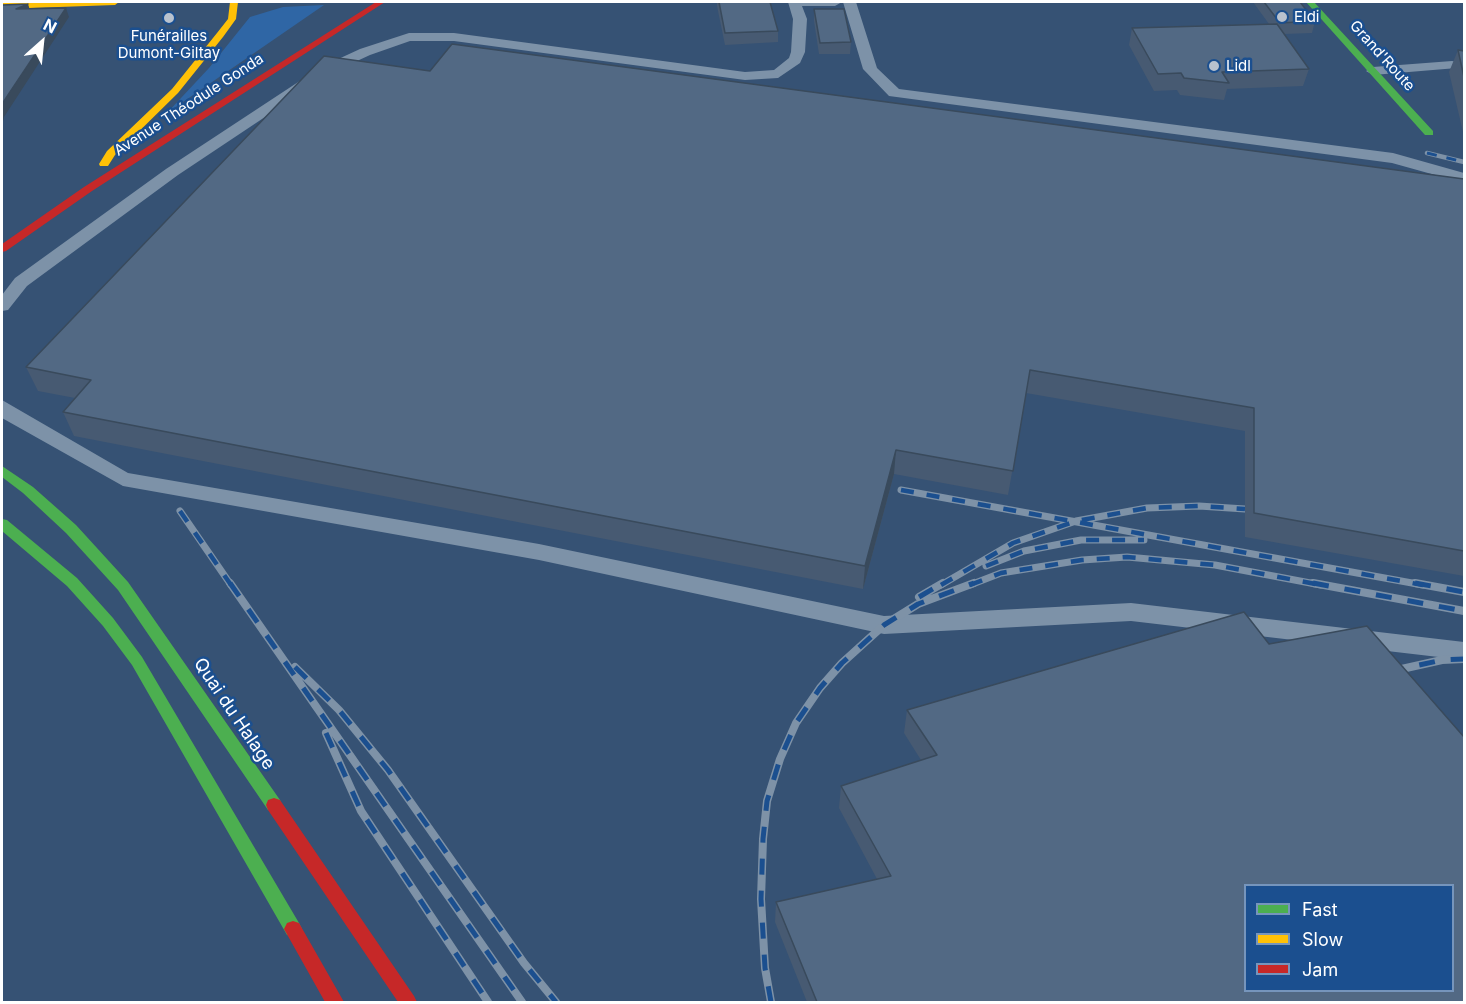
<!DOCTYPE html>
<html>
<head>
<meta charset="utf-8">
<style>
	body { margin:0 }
	#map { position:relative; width:1466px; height:1004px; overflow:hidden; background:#365274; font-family:Inter,sans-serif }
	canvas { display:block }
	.frame { position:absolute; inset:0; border:3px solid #fff; pointer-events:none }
	.legend { position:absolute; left:1244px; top:884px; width:210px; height:108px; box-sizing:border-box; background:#1b4f8f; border:2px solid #7695bc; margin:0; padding:8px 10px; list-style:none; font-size:18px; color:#fff }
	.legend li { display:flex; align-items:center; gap:12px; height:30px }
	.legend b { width:30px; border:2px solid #7695bc }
	.north { position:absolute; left:12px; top:12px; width:60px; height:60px; -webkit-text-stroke:4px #1b4f8f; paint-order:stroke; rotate:27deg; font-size:16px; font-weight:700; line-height:24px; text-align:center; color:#fff }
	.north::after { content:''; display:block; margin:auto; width:21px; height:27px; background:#fff; clip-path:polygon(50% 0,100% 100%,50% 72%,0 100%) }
</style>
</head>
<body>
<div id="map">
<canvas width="1466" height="1004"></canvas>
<div class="frame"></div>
<ul class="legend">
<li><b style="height:8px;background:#4caf50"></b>Fast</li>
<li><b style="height:8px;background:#ffc107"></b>Slow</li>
<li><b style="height:8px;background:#c62828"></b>Jam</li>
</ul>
<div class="north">N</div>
</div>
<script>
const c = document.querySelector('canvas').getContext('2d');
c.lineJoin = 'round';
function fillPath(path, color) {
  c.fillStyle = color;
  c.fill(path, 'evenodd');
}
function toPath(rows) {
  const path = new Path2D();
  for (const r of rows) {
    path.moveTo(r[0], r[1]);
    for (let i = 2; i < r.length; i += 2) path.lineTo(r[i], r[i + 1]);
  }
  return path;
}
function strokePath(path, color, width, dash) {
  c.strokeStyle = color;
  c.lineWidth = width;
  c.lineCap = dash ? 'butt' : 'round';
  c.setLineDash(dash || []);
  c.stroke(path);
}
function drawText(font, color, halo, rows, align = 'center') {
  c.font = font + ' Inter,sans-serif';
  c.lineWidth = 5;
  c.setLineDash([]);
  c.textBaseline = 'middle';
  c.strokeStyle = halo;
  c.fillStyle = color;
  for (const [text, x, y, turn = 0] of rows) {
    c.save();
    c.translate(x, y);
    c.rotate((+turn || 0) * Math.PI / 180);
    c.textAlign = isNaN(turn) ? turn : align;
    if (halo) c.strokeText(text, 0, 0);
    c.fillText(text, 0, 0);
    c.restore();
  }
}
const green = toPath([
	[324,5,167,113,209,68,250,17,283,7]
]);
const lane = toPath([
	[788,2,842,2,835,6,802,6,807,19,805,52,800,63,778,78,745,80,454,41,410,41,370,55,331,73,178,175,27,286,8,310,2,311,2,295,15,278,166,169,321,67,360,49,409,33,454,33,745,72,774,70,789,58,791,52,793,19,788,2],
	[843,2,856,2,877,68,899,89,1393,153,1464,173,1464,183,1392,163,889,96,863,69,843,2],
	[1452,61,1457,62,1459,65,1457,68,1373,75,1366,71,1373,67,1452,61],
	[2,400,128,473,539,544,884,616,1131,603,1464,642,1464,660,1131,621,884,634,539,560,123,486,2,418,2,400]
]);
const fast = toPath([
	[1306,2,1314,2,1433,131,1433,135,1425,135,1306,2],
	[2,466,33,487,76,525,128,582,280,800,282,805,280,810,274,812,268,810,118,590,66,533,23,493,2,477,2,466],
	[2,519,7,520,77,578,113,618,142,657,299,923,302,929,299,935,293,937,287,935,132,665,103,626,67,586,2,531,2,519]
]);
const slow = toPath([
	[55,2,119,2,115,5,2,9,2,3,55,2],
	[230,2,238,2,236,19,223,37,178,93,115,155,108,166,100,166,99,164,107,151,172,89,217,33,228,19,230,2]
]);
const jam = toPath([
	[376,2,385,2,92,191,6,251,2,252,2,244,84,187,376,2],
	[274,798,280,800,414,996,417,1002,398,1002,268,810,266,805,268,800,274,798],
	[293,921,299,923,344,1002,325,1002,284,929,287,923,293,921]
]);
const railFar2 = toPath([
	[1427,153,1464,162]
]);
const railFar1 = toPath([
	[901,490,1423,585],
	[180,511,231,585],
	[986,566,1024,551,1081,540,1144,540],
	[941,585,1013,543,1076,521,1147,508,1199,506,1245,509],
	[970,585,1001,573,1082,560,1127,557,1215,565,1321,585]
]);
const rail = toPath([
	[230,583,522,1002],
	[1313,583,1464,611],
	[1415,583,1464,592],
	[919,597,943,583],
	[295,667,339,710,388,770,524,963,556,1002],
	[1388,672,1442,660,1464,659],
	[326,733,361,811,488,1002],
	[771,1002,765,968,761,899,763,839,767,801,780,759,796,723,820,688,842,663,884,625,918,604,974,583]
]);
const wall = toPath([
	[717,2,770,2,778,31,778,42,725,45,717,6],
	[1253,2,1300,2,1315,21,1312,33,1284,34,1309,69,1303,86,1227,89,1224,100,1180,95,1177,90,1154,91,1129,45,1132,28,1269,24],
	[814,9,851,42,850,54,819,54,814,21],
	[1458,50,1464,51,1464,132,1463,132,1449,72],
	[430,71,1464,179,1464,576,1245,537,1245,431,1026,393,1008,495,894,474,863,589,74,436,63,412,75,398,38,391,26,367],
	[907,710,1464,1002,807,1002,775,922,776,902,877,879,839,808,841,786,921,760,904,733]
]);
const shadedWall = toPath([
	[28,4,31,13,16,9],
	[66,8,69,17,4,117,2,125,2,104],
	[896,450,894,474,863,589,865,566]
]);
const building = toPath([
	[719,2,770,2,778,31,725,33,719,2],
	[1264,2,1300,2,1315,21,1280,23,1264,2],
	[28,4,16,9,66,8,2,104,2,5,28,4],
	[814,9,844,9,851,42,820,43,814,9],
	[1277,24,1309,69,1222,72,1229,83,1184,78,1181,73,1158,74,1132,28,1277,24],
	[452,44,1464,179,1464,551,1254,513,1254,408,1030,370,1013,471,896,450,865,566,63,412,91,380,26,367,324,56,430,71,452,44],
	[1458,50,1464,51,1464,77,1458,50],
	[1244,612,1269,644,1367,626,1464,737,1464,1002,817,1002,776,902,891,876,841,786,937,755,907,710,1244,612],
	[1245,885,1452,885,1452,990,1245,990,1245,885]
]);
const markers = [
	[1282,17,6,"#b9c2ce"],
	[169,18,6,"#b9c2ce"],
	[1214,66,6,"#b9c2ce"]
];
const farPoinames = [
	["Eldi",1294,17],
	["Funérailles",169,36,"center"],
	["Dumont-Giltay",169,53,"center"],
	["Lidl",1226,66]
];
const farStreetnames = [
	["Grand'Route",1382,56,48],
	["Avenue Théodule Gonda",189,105,-33]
];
const streetNames = [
	["Quai du Halage",234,714,56]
];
fillPath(green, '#2f66a5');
fillPath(lane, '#7d92a8');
fillPath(fast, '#4caf50');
fillPath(slow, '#ffc107');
fillPath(jam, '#c62828');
strokePath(railFar2, '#7e92a7', 4.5);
strokePath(railFar1, '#7e92a7', 7);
strokePath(rail, '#7e92a7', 8);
strokePath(railFar2, '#1b4f8f', 3, [10]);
strokePath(railFar1, '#1b4f8f', 4.5, [13]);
strokePath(rail, '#1b4f8f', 5, [16]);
fillPath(wall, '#475a72');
fillPath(shadedWall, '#394a5c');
fillPath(building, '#526984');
strokePath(building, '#394a5c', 1.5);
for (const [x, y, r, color] of markers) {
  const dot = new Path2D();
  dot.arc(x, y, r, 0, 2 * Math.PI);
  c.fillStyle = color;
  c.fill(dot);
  strokePath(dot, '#1b4f8f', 2);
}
drawText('15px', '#fff', '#1b4f8f', farPoinames, 'left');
drawText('15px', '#fff', '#1b4f8f', farStreetnames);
drawText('18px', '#fff', '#1b4f8f', streetNames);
</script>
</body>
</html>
